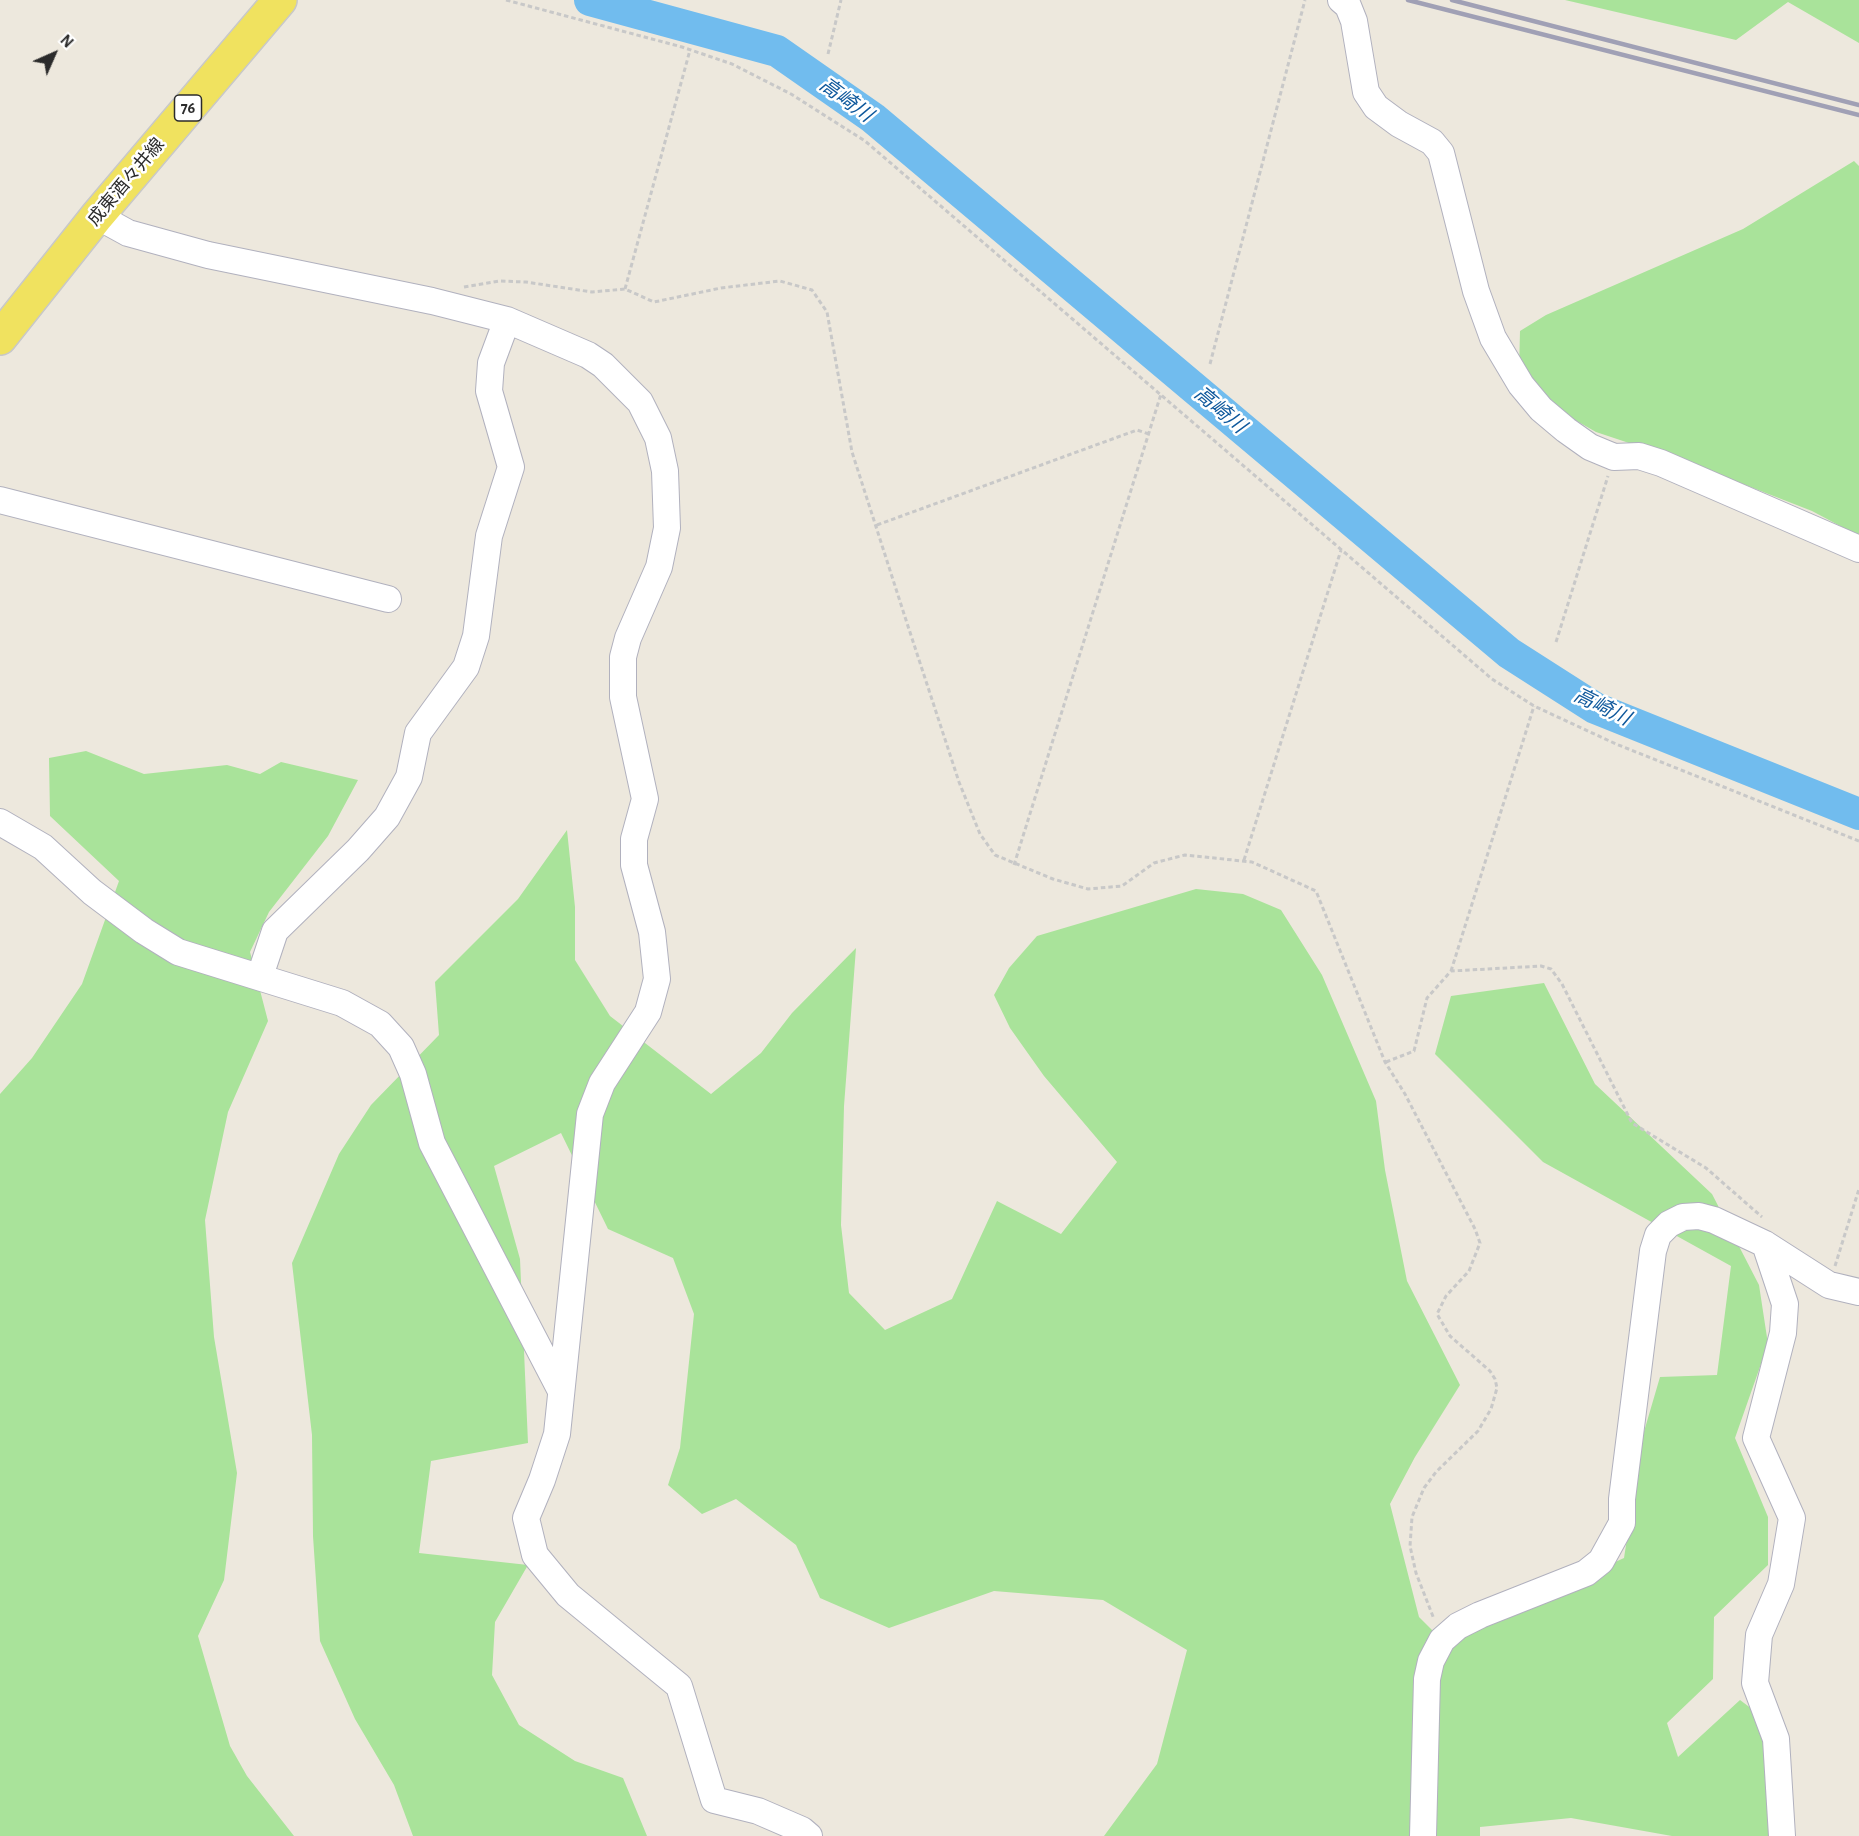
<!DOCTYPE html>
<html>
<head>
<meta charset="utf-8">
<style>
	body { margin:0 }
	#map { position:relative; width:1859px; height:1836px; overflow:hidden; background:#ede8dd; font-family:"Alegreya Sans",sans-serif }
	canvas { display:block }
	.north { position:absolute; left:24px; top:24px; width:60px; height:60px; -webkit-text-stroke:4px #fff; paint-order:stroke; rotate:45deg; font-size:16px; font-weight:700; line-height:24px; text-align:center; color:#2b2b2b }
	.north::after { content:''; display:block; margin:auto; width:21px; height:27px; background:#2b2b2b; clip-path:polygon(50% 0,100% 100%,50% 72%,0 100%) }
</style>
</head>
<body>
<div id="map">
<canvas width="1859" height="1836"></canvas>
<div class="north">N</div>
</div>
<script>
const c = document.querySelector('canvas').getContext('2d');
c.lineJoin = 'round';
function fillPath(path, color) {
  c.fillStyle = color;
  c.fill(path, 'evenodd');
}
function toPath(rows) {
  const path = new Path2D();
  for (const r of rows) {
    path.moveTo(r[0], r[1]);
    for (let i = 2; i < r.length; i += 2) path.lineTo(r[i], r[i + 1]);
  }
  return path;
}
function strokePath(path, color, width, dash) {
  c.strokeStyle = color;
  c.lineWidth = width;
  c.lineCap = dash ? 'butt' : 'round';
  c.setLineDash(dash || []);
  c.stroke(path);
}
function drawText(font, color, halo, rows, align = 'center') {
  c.font = font + ' "Alegreya Sans","Noto Sans JP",sans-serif';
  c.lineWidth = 5;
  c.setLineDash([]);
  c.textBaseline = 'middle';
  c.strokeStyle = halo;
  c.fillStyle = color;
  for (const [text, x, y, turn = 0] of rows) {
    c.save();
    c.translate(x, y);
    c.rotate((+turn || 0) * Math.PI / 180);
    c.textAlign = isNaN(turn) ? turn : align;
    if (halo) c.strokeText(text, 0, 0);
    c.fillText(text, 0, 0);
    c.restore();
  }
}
const green = toPath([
	[1565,0,1859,0,1859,43,1788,2,1736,40],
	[1854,161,1859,166,1859,536,1812,511,1689,463,1596,432,1545,403,1519,372,1520,331,1546,315,1743,229],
	[86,751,144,774,227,765,260,774,281,762,358,780,328,836,269,912,250,952,268,1021,228,1112,205,1220,214,1337,237,1473,224,1580,198,1636,230,1746,247,1776,294,1836,0,1836,0,1094,32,1058,82,984,119,881,50,816,49,758],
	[567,830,575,907,575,960,610,1016,711,1094,761,1053,792,1013,856,948,844,1106,841,1225,849,1293,885,1330,952,1299,997,1201,1061,1234,1117,1162,1044,1076,1010,1028,994,995,1009,968,1037,936,1196,889,1243,894,1281,910,1322,975,1376,1101,1385,1170,1407,1281,1460,1385,1415,1457,1390,1504,1419,1617,1442,1640,1624,1558,1643,1435,1660,1377,1717,1375,1731,1266,1543,1162,1435,1054,1451,996,1544,983,1595,1084,1712,1194,1759,1285,1768,1344,1735,1438,1768,1517,1768,1565,1714,1617,1713,1679,1667,1723,1678,1757,1740,1700,1768,1721,1768,1836,1672,1836,1571,1818,1480,1827,1480,1836,1104,1836,1157,1764,1187,1650,1103,1600,994,1591,889,1628,820,1598,796,1545,736,1499,702,1514,668,1485,680,1448,694,1314,673,1258,608,1229,561,1133,494,1166,520,1259,528,1443,431,1461,419,1553,528,1565,495,1622,492,1675,519,1725,575,1761,623,1778,647,1836,413,1836,394,1785,355,1719,320,1641,313,1536,312,1435,292,1263,339,1154,371,1105,439,1035,435,982,518,899]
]);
const river = toPath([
	[590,0,777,51,873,118,1509,653,1595,708,1859,814]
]);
const path = toPath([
	[506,0,682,47,732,64,791,94,865,141,1492,679,1534,706,1616,744,1859,841],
	[828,54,841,0],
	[464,287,499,281,526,282,592,292,625,289,654,302,721,288,780,281,812,290,827,312,852,452,905,617,959,782,980,834,995,855,1053,879,1088,889,1122,886,1154,863,1185,855,1252,862,1316,891,1385,1062,1405,1094,1475,1229,1480,1243,1469,1271,1446,1296,1437,1314,1450,1336,1490,1371,1495,1379,1497,1388,1491,1409,1478,1431,1436,1472,1424,1488,1412,1517,1410,1546,1416,1573,1434,1619],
	[625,289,690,50],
	[1210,364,1305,0],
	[877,525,1137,430,1149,434],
	[1556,642,1608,476],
	[1244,860,1341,550],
	[1014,865,1161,394],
	[1451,971,1534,706],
	[1386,1062,1414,1051,1427,998,1451,971,1541,966,1551,969,1562,984,1632,1123,1706,1168,1762,1217],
	[1835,1266,1859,1189]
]);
const minor = toPath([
	[1341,0,1348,6,1354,21,1366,92,1376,107,1399,124,1432,142,1441,153,1476,291,1493,338,1521,385,1541,409,1566,430,1590,447,1614,457,1639,456,1661,463,1859,549],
	[97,216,128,233,208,255,432,301,507,320,588,355,603,365,640,402,658,438,665,471,667,528,659,567,628,638,623,657,623,697,645,799,634,839,634,865,652,932,657,979,648,1012,602,1083,590,1114,557,1434,542,1480,526,1518,535,1555,568,1595,679,1686,714,1800,758,1811,802,1830,809,1836],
	[0,500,388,599],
	[0,822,43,847,92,892,144,931,178,952,342,1003,380,1024,401,1047,413,1074,432,1143,560,1389],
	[260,976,275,931,358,850,387,817,409,777,418,733,466,667,476,636,489,536,511,467,489,391,491,363,507,320],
	[1765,1244,1785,1304,1783,1333,1756,1438,1792,1518,1781,1584,1759,1635,1755,1683,1776,1739,1782,1836],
	[1423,1836,1427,1679,1431,1661,1442,1640,1458,1626,1480,1615,1586,1573,1601,1561,1622,1523,1622,1499,1653,1251,1658,1235,1669,1224,1683,1217,1699,1216,1714,1220,1765,1244,1829,1285,1859,1292]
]);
const major = toPath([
	[0,338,97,216,280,0]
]);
const rail = toPath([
	[1408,0,1859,115],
	[1452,0,1859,105]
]);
const shields = [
	[188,108,27]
];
const shieldNames = [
	["76",188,108]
];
const streetNames = [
	["成東酒々井線",126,182,-50]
];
const waterNames = [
	["高崎川",846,100,36],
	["高崎川",1220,410,40],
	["高崎川",1602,707,26]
];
fillPath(green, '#a9e39a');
strokePath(river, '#71bcee', 32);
strokePath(minor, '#b1b1be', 28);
strokePath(major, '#c8c8c8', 36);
strokePath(path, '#c8c8c8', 3, [4.5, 3]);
strokePath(minor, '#fff', 26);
strokePath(major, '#f0e25f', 33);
strokePath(rail, '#a0a0b5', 4.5);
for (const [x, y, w] of shields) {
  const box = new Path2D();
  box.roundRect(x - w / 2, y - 13, w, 26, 4.5);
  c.fillStyle = '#fff';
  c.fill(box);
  strokePath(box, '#2b2b2b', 1.5);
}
drawText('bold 16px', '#2b2b2b', null, shieldNames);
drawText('18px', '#2b2b2b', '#fff', streetNames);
drawText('italic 20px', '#0e589c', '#fff', waterNames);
</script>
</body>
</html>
